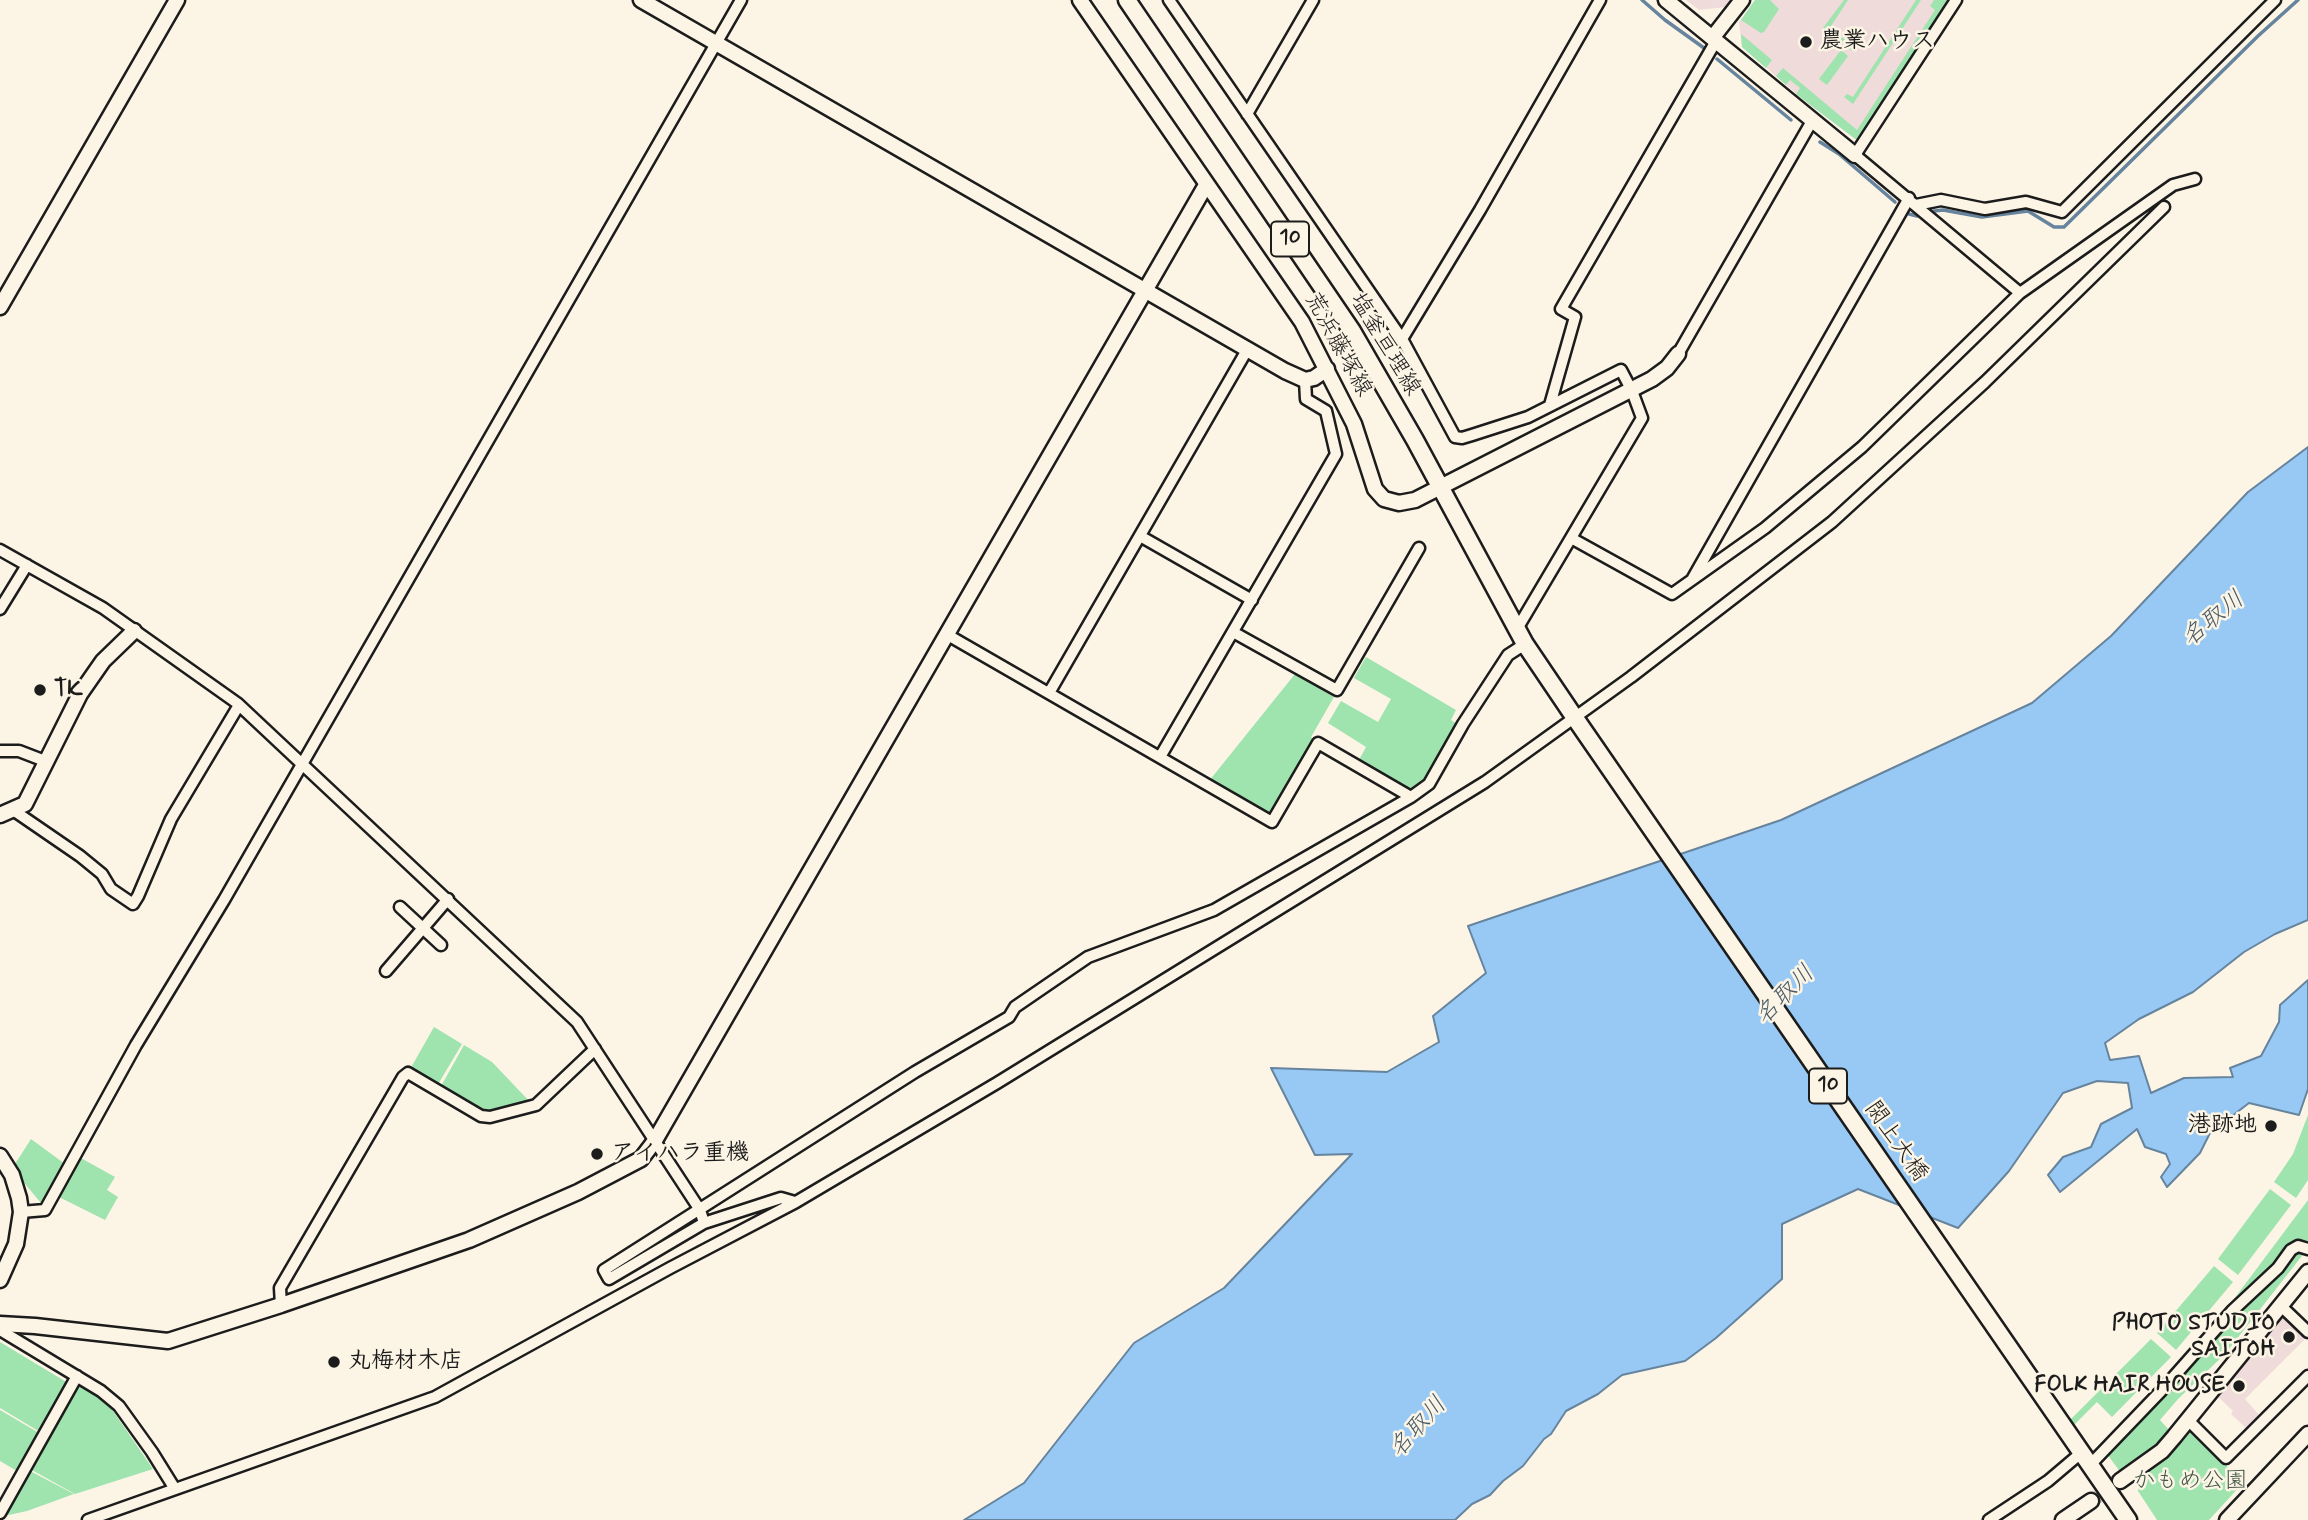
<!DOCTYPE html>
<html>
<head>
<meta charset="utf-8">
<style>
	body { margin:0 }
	canvas { display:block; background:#fcf5e5 }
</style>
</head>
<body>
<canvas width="2308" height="1520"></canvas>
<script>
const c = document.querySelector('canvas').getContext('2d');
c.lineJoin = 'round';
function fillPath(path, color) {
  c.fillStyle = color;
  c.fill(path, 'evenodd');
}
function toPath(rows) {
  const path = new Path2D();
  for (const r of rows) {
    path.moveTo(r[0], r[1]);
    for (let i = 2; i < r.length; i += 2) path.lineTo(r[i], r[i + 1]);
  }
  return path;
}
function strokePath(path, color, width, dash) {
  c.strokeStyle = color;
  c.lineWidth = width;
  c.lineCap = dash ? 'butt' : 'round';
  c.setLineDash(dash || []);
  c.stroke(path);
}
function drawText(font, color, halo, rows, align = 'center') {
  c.font = font + ' Mynerve,"Klee One",sans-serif';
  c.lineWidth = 5;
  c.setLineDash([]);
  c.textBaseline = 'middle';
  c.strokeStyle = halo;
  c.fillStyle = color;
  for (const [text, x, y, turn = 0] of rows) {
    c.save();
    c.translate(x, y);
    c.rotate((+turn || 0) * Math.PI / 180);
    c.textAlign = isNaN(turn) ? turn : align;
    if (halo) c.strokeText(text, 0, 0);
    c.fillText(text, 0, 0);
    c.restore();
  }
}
const built = toPath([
	[1686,0,1732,0,1726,7,1699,10],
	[1755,0,1953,0,1858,141,1806,102,1742,47,1739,22],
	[2279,1317,2289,1317,2307,1337,2245,1399,2261,1417,2248,1430,2231,1414,2233,1411,2216,1395]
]);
const green = toPath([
	[1755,0,1770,0,1779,9,1764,32,1761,33,1741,20],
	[1844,0,1848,0,1829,29,1855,46,1852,51,1823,28],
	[1916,0,1921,0,1853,104,1844,97,1847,94,1853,97],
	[1934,0,1953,0,1858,141,1796,94,1800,88,1790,80,1786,85,1776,76,1783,68,1857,130,1935,10,1930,6],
	[1741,34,1772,60,1766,68,1742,47],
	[1841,50,1848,56,1827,85,1819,79],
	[1366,657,1456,710,1451,720,1457,724,1429,775,1411,790,1359,760,1366,747,1328,723,1341,701,1378,722,1391,699,1354,678],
	[1295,674,1334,697,1311,737,1314,739,1269,816,1209,781],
	[434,1027,462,1044,437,1086,409,1071],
	[464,1045,492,1062,531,1103,485,1113,440,1088],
	[2308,1115,2308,1180,2296,1198,2274,1182,2293,1154],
	[31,1139,65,1164,41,1203,21,1179,15,1164],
	[79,1157,115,1177,107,1190,118,1197,105,1220,57,1196],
	[2270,1189,2291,1205,2238,1275,2218,1259],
	[2308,1200,2308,1244,2299,1242,2289,1245,2273,1267,2096,1455,2096,1451,2103,1443,2176,1367,2231,1303],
	[2297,1250,2305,1252,2225,1354,2178,1399,2160,1420,2170,1431,2150,1452,2121,1473,2107,1454,2237,1312,2282,1270],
	[2214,1266,2233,1282,2176,1350,2157,1333],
	[2151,1339,2171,1357,2112,1417,2097,1402,2074,1425,2070,1420],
	[0,1342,68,1383,40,1432,0,1408],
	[81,1385,103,1399,113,1411,153,1469,75,1494,30,1469,77,1388],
	[0,1410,39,1433,17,1471,0,1461],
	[2184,1433,2194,1433,2243,1483,2209,1520,2157,1520,2138,1491,2140,1476],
	[30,1471,74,1494,27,1511,4,1516]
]);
const water = toPath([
	[2308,447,2308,920,2275,934,2244,952,2193,992,2139,1019,2105,1043,2110,1060,2139,1056,2151,1093,2184,1078,2233,1077,2230,1068,2261,1056,2279,1022,2280,1005,2308,980,2308,1089,2299,1115,2249,1103,2210,1133,2200,1153,2167,1187,2161,1177,2170,1164,2166,1154,2145,1147,2137,1129,2060,1192,2048,1175,2063,1157,2091,1147,2101,1124,2132,1108,2128,1083,2097,1081,2063,1093,2009,1171,1958,1228,1858,1189,1782,1224,1782,1279,1716,1338,1685,1361,1622,1375,1598,1394,1566,1411,1551,1434,1544,1439,1523,1466,1503,1481,1490,1495,1472,1504,1455,1520,964,1520,1024,1483,1134,1343,1224,1288,1352,1154,1315,1155,1271,1068,1387,1072,1439,1042,1433,1016,1486,973,1468,926,1781,820,2032,703,2111,636,2248,492,2308,447]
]);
const stream = toPath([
	[1642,0,1665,20,1704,48],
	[1717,59,1791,120],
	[1820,142,1839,154,1895,202],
	[1934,211,1943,210,1982,217,2028,211,2054,227,2064,227,2258,36,2298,0],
	[1909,214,1917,216]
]);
const secondaryTunnel = toPath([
	[2091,1501,2120,1481]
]);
const street = toPath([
	[1169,0,1402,339],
	[1247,114,1313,0],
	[1916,205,1941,200,1985,209,2026,202,2062,212,2275,0],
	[2020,293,2173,185,2195,179],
	[1678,354,1812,121],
	[1550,405,1575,317,1561,309,1716,41],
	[1140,536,1252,600],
	[1571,538,1672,594,1765,528,1862,447,2020,293,1855,155,1956,0],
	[0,550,103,608,237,703,577,1022,700,1210,704,1223,781,1198,795,1202],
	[1693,578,1909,198],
	[0,609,27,565],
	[1517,629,1642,418,1632,391,1621,370,1528,417,1472,435,1462,438,1455,437,1402,339,1480,210,1600,0],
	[1233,632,1337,690,1419,548],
	[946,634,1272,822,1318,743,1411,797,1429,784,1463,724,1508,655,1525,644],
	[1049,693,1247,350],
	[0,751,19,751,45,761],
	[1160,757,1336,454,1326,411,1306,399,1305,380],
	[13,810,80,856,102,874,111,889,133,904,138,896,171,819,239,705],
	[400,907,441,945],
	[386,971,448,899],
	[21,1212,45,1210,136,1045,224,900,741,0],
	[704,1223,609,1279,604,1270,915,1072,1009,1017,1015,1007,1088,957,1214,910,1411,797],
	[281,1305,280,1288,403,1077,408,1073,481,1116,490,1117,536,1105,595,1049],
	[2281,1306,2308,1332],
	[0,1330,101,1391,119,1406,152,1452,175,1489],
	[2188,1420,2226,1458,2308,1376],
	[2090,1465,2161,1391,2232,1311,2278,1268,2291,1250,2298,1246,2308,1249],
	[0,1513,77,1376],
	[88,1520,435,1397,670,1268,796,1202,997,1083,1485,782,1631,677,1832,522,1985,382,2164,207],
	[1989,1520,2048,1481,2081,1453]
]);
const secondary = toPath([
	[641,0,1285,371,1305,380,1314,378,1327,369],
	[1080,0,1302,322,1354,424,1375,489,1384,499,1399,503,1415,500,1652,379,1667,368,1678,354],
	[1666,0,1855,155],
	[1713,37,1742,0],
	[0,307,177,0],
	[0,815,25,804,80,694,103,661,134,631],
	[0,1156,12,1175,19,1198,21,1212,16,1244,0,1280],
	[0,1324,35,1326,168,1341,281,1305,469,1240,578,1192,641,1159,654,1142,1206,185],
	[2120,1481,2162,1451,2174,1437,2308,1272],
	[2063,1520,2091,1501],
	[2227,1520,2308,1434]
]);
const primary = toPath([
	[1127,0,1352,331,1415,440,1525,644,1575,718,2128,1520]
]);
const markers = [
	[1806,42,7,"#1c1c1c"],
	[40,690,7,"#1c1c1c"],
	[2271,1126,7,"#1c1c1c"],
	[597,1154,7,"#1c1c1c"],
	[2289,1337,7,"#1c1c1c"],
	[334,1362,7,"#1c1c1c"],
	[2239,1386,7,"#1c1c1c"]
];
const shields = [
	[1290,239,38],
	[1828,1086,38]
];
const shieldNames = [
	["10",1290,239],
	["10",1828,1086]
];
const poiNames = [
	["農業ハウス",1820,42],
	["TK",54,690],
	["港跡地",2257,1126,"right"],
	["アイハラ重機",611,1154],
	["PHOTO STUDIO",2275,1324,"right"],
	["SAITOH",2275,1350,"right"],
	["丸梅材木店",348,1362],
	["FOLK HAIR HOUSE",2225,1386,"right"]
];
const streetNames = [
	["荒浜藤塚線",1337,345,61],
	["塩釜亘理線",1384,345,59],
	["閖上大橋",1895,1142,55]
];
const parkNames = [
	["かもめ公園",2190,1482]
];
const waterNames = [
	["名取川",2214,620,-39],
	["名取川",1786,996,-45],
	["名取川",1419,1428,-48]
];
fillPath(built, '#efdcda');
fillPath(green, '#9fe3af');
fillPath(water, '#97c9f4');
strokePath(water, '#66849e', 2);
strokePath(stream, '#66849e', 3.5);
strokePath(secondaryTunnel, '#dad4c7', 14, [14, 7]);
strokePath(street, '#1c1c1c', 15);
strokePath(secondary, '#1c1c1c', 19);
strokePath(primary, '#1c1c1c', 21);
strokePath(street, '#fcf5e5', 10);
strokePath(secondary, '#fcf5e5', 14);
strokePath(primary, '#fcf5e5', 16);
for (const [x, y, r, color] of markers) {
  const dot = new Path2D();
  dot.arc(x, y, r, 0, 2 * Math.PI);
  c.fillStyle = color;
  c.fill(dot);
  strokePath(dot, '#fcf5e5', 2.5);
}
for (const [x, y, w] of shields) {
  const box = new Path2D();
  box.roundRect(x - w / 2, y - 17.5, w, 35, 5);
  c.fillStyle = '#fcf5e5';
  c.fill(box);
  strokePath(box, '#1c1c1c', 2);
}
drawText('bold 21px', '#1c1c1c', null, shieldNames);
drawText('bold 23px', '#1c1c1c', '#fcf5e5', poiNames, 'left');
drawText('23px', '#1c1c1c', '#fcf5e5', streetNames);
drawText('23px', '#435848', '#fcf5e5', parkNames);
drawText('italic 24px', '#475968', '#fcf5e5', waterNames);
</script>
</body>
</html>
